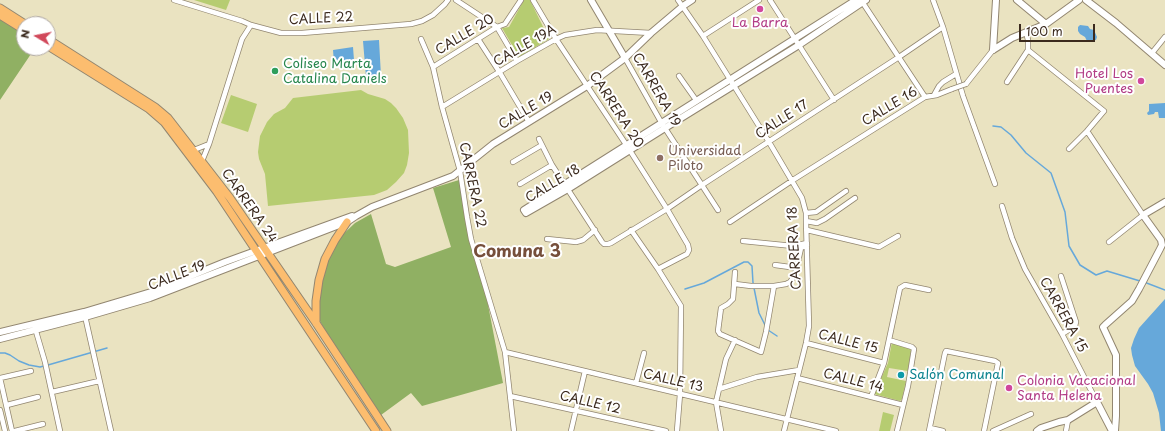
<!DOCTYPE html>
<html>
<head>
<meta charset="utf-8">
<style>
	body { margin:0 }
	#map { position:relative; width:1165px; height:431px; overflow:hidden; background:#eae3c1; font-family:"Playpen Sans",sans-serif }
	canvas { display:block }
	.north { position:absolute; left:16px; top:16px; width:40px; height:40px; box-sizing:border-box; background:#fff; border:1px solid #b1aaa5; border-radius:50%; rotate:280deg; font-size:11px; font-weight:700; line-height:16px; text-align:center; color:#3b2a1e }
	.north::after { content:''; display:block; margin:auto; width:14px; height:18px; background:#d1495b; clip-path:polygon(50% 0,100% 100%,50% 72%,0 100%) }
	.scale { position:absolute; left:1019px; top:24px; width:76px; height:18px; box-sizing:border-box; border:2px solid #3b2a1e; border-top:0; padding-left:5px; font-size:12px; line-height:14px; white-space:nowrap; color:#3b2a1e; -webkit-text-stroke:3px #fff; paint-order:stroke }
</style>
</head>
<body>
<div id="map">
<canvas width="1165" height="431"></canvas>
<div class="north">N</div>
<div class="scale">100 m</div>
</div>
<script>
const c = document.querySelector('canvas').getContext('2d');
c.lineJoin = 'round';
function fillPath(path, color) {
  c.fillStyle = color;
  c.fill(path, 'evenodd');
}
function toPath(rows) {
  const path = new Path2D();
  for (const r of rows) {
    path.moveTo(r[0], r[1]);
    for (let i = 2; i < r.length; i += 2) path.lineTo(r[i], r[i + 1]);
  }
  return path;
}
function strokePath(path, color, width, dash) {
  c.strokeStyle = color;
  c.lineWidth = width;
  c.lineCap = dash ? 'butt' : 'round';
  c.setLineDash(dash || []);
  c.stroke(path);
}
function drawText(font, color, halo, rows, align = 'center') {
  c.font = font + ' "Playpen Sans",sans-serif';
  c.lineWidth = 4;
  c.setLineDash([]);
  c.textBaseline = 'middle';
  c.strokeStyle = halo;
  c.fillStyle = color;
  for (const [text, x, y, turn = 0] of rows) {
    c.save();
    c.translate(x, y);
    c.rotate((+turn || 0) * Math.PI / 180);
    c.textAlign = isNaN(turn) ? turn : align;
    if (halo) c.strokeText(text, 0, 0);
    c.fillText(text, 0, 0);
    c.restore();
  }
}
const green = toPath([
	[194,0,230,0,226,10],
	[524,0,530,0,549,39,519,57,502,28,509,27],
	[361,90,368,94,385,99,391,103,396,108,403,118,408,130,409,153,407,165,404,173,396,182,387,190,374,195,268,206,265,174,259,159,258,152,260,136,267,122,274,114,285,108,293,98],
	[231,95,257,104,248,132,221,123],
	[892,342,909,347,911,351,908,371,889,368,887,377,906,381,902,399,900,401,874,394,888,363],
	[883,412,894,415,890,431,879,431]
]);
const forest = toPath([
	[0,18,24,34,24,48,35,48,0,100],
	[459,180,465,216,471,245,485,289,503,383,422,406,411,393,381,415,328,336,320,321,319,296,328,260,338,239,355,223,371,214,386,264,395,267,451,247,433,188]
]);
const water = toPath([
	[1080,25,1088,26,1090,29,1094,30,1097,37,1096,40,1087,41,1085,37,1080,34,1078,31,1078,27],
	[379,40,381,76,366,77,363,41],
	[353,47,354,60,334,63,333,50],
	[1165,103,1165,118,1159,118,1158,112,1155,112,1154,114,1148,115,1147,113,1149,111,1149,104],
	[1165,299,1165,431,1161,431,1159,413,1153,393,1148,384,1135,366,1132,355,1131,348,1134,339,1139,328]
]);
const stream = toPath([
	[993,126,1001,127,1011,135,1026,153,1051,173,1065,212,1069,246,1080,265,1096,275,1107,271,1140,281],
	[1144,282,1165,290],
	[685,289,704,283,744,262,748,262,752,266,753,283,759,313,765,325],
	[768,330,777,336],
	[0,353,5,353,10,355,19,361,29,365,40,367,44,366],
	[48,365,107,348]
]);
const minor = toPath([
	[174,0,242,21,251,25,281,33,302,33,411,24,422,21,433,15,445,4,448,0],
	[456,0,497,27,517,61],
	[533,0,556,39,627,146,667,209,688,245,689,250,687,254,658,269],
	[678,0,703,36,769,142,802,198,806,213,806,221,809,326,806,343,784,431],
	[770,0,834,100],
	[861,0,925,97],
	[933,0,943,27,963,96,995,184],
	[1026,32,1028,40,1028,50],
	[703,36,759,0],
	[421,39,433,67,442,107,460,171,467,217,471,239,505,352,514,431],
	[478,39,500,73,529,122],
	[1028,50,1104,111,1087,131,1069,149],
	[1152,53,1165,37],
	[625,58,661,122,718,210],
	[433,67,497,27,505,24,521,0],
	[679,76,696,100],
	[1007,82,1028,50],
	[966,84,993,50],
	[934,95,939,86,943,82,956,74],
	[442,107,517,61,556,39,565,35,597,30,651,33],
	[1087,131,1143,215,1109,242],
	[539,139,552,165,602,242,604,244,608,244,611,243,667,209,702,185,899,57,943,27],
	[194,150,209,144],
	[202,161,209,144,242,39,251,25],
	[513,162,542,145],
	[520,184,552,165],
	[1002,206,1012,238,1025,269,1062,334,1097,402],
	[806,213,816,212,846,191],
	[806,221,817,223,825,219,855,198],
	[730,222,793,180,925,97,937,95,952,89],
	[631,230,658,269,681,306,680,394,677,431],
	[807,230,879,247,898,236],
	[547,239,576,242,583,240,595,230],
	[743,241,793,246,807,243],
	[775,265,797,268],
	[735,272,733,299,728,304,721,308,718,331,720,334,761,352,766,332,774,286],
	[1061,276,1076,322,1075,326,1062,334],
	[735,284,751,286,774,286,786,284,790,282,795,275,801,248,807,245],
	[85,316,111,431],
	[35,328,45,362,60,431],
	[889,340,912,347,914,349,908,386,897,431],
	[806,343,884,363],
	[505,352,836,431],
	[0,378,12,431],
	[0,378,31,371],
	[797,378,903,405],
	[636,383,644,353],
	[719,389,757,377,799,370],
	[52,392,99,381],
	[510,396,666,431],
	[871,397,884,363,900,288,905,285,929,290],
	[7,405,38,397],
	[0,410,5,431],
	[930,428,943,431],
	[15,431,43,424],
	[571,431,585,371],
	[721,431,716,402,726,359,735,340],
	[929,431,945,353,946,351,995,361,998,363,984,431],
	[993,431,1031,414],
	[1066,431,1068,420]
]);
const tertiary = toPath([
	[591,0,625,58],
	[856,0,524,210,526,213,568,189,665,128,799,45,866,0],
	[1017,0,1046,24],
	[1086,0,1116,23,1165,65],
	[993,50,1012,38,1046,24,1079,0],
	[993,50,996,0],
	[0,332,84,312,151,292,225,262,352,216],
	[0,339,85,317,150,298,347,222,356,216,372,207,453,176,493,144,587,86,625,58,651,33,683,6,692,0],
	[1037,431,1041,428,1059,422,1068,420,1097,402,1112,431],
	[1115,431,1116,416,1116,355,1103,327,1105,325,1132,301,1139,289,1160,249,1162,245,1161,240,1143,215,1165,202]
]);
const primary = toPath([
	[0,8,25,24],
	[0,15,24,30],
	[48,39,155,107,168,118,230,198,316,323,387,431],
	[48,46,149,109,164,122,217,192,376,431],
	[316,323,316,301,319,280,325,259,335,240,347,222]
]);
const minorBridge = toPath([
	[952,89,966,84]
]);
const markers = [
	[760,9,4,"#d1479c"],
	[275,71,4,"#2e9e5b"],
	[1141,81,4,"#d1479c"],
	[660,158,4,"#8d6e63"],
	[901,375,4,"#0f9aa8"],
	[1009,388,4,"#d1479c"]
];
const streetNames = [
	["CALLE 22",321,19,-3],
	["CALLE 20",465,35,-31],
	["CALLE 19A",525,46,-30],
	["CARRERA 19",656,90,60],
	["CALLE 16",890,107,-31],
	["CARRERA 20",616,110,57],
	["CALLE 19",526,111,-31],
	["CALLE 17",782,120,-33],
	["CALLE 18",553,184,-31],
	["CARRERA 22",472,185,78],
	["CARRERA 24",249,206,55],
	["CARRERA 18",795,248,-93],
	["CALLE 19",177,276,-21],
	["CARRERA 15",1063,315,61],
	["CALLE 15",848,342,14],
	["CALLE 13",673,381,13],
	["CALLE 14",853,381,14],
	["CALLE 12",590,403,13]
];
const hotelNames = [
	["La Barra",760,23],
	["Hotel Los",1133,74,"right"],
	["Puentes",1133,89,"right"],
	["Colonia Vacacional",1017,381,"left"],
	["Santa Helena",1017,396,"left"]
];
const leisureNames = [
	["Coliseo Marta",283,64],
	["Catalina Daniels",283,79]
];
const educationNames = [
	["Universidad",668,151],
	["Piloto",668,166]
];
const cultureNames = [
	["Salón Comunal",909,375]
];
const districtNames = [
	["Comuna 3",517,252]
];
fillPath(green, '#b6cc71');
fillPath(forest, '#90b063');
fillPath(water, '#66a8da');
strokePath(stream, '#66a8da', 1.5);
strokePath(minor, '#928670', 6);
strokePath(tertiary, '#928670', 8);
strokePath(primary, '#928670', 9);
strokePath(minor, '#fff', 4.5);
strokePath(tertiary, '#fff', 6);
strokePath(primary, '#fcbd6f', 7);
strokePath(minorBridge, '#928670', 6, []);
strokePath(minorBridge, '#fff', 4.5);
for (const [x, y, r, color] of markers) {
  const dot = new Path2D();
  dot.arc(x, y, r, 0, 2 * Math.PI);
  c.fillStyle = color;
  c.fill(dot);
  strokePath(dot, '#fff', 1.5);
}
drawText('13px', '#3b2a1e', '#fff', streetNames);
drawText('13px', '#b23c85', '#fff', hotelNames);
drawText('13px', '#27864d', '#fff', leisureNames, 'left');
drawText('13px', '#785e54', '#fff', educationNames, 'left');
drawText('13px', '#0d838f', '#fff', cultureNames, 'left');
drawText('bold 17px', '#764f3b', '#fff', districtNames);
</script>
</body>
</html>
